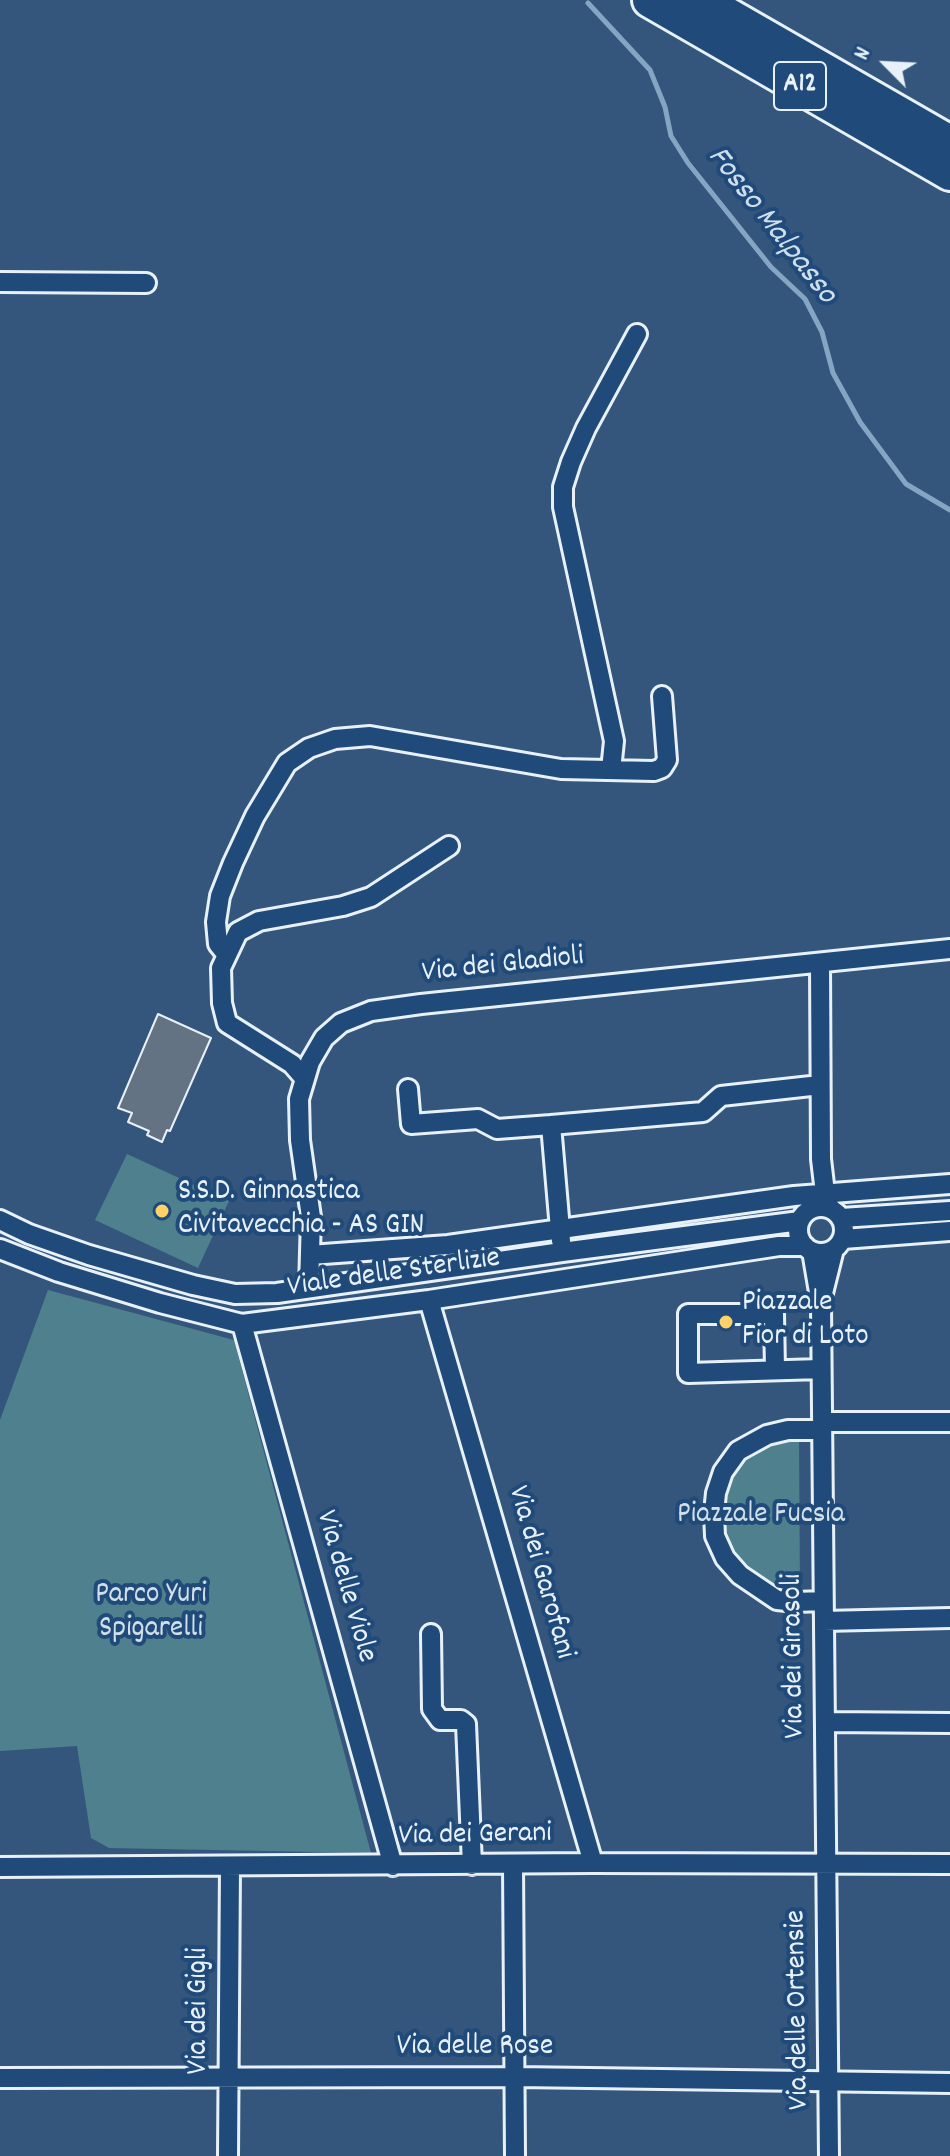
<!DOCTYPE html>
<html>
<head>
<meta charset="utf-8">
<style>
	body { margin:0 }
	#map { position:relative; width:950px; height:2156px; overflow:hidden; background:#34567d; font-family:Dekko,sans-serif }
	canvas { display:block }
	.north { position:absolute; left:846px; top:24px; width:80px; height:80px; -webkit-text-stroke:6px #1f4a7a; paint-order:stroke; rotate:294deg; font-size:22px; font-weight:700; line-height:32px; text-align:center; color:#e8f1f8 }
	.north::after { content:''; display:block; margin:auto; width:28px; height:36px; background:#e8f1f8; clip-path:polygon(50% 0,100% 100%,50% 72%,0 100%) }
</style>
</head>
<body>
<div id="map">
<canvas width="950" height="2156"></canvas>
<div class="north">N</div>
</div>
<script>
const c = document.querySelector('canvas').getContext('2d');
c.lineJoin = 'round';
function fillPath(path, color) {
  c.fillStyle = color;
  c.fill(path, 'evenodd');
}
function toPath(rows) {
  const path = new Path2D();
  for (const r of rows) {
    if (r.length === 3) {
      path.moveTo(r[0] + r[2], r[1]);
      path.arc(r[0], r[1], r[2], 0, 2 * Math.PI);
      continue;
    }
    path.moveTo(r[0], r[1]);
    for (let i = 2; i < r.length; i += 2) path.lineTo(r[i], r[i + 1]);
  }
  return path;
}
function strokePath(path, color, width, dash) {
  c.strokeStyle = color;
  c.lineWidth = width;
  c.lineCap = dash ? 'butt' : 'round';
  c.setLineDash(dash || []);
  c.stroke(path);
}
function drawText(font, color, halo, rows, align = 'center') {
  c.font = font + ' Dekko,sans-serif';
  c.lineWidth = 8;
  c.setLineDash([]);
  c.textBaseline = 'middle';
  c.strokeStyle = halo;
  c.fillStyle = color;
  for (const [text, x, y, turn = 0] of rows) {
    c.save();
    c.translate(x, y);
    c.rotate((+turn || 0) * Math.PI / 180);
    c.textAlign = isNaN(turn) ? turn : align;
    if (halo) c.strokeText(text, 0, 0);
    c.fillText(text, 0, 0);
    c.restore();
  }
}
const green = toPath([
	[127,1154,229,1201,198,1268,95,1220],
	[48,1290,234,1340,371,1853,109,1848,91,1838,77,1746,0,1751,0,1420],
	[799,1435,800,1595,785,1592,759,1582,740,1569,725,1541,722,1507,726,1488,738,1465,750,1452,768,1441]
]);
const stream = toPath([
	[588,3,650,70,665,107,671,136,688,163,771,267,805,299,822,332,833,373,860,422,906,484,950,510]
]);
const building = toPath([
	[158,1014,211,1038,170,1131,167,1130,162,1142,147,1135,149,1131,128,1122,132,1113,118,1108,158,1014]
]);
const minor = toPath([
	[0,282,146,283],
	[611,770,614,741,563,507,563,487,571,462,586,428,637,334],
	[226,954,218,944,216,922,220,896,233,863,255,816,287,763,309,748,335,739,370,736,561,769,654,771,662,768,667,760,662,696],
	[820,963,821,1159,825,1193,830,1208],
	[305,1079,292,1064,227,1023,222,1003,221,968,238,932,259,921,343,906,371,897,449,846],
	[408,1089,411,1124,478,1119,497,1129,551,1125],
	[821,1230,23],
	[841,1218,950,1211],
	[0,1220,29,1234,89,1255,193,1285,235,1294,277,1293,562,1252,800,1221],
	[843,1239,950,1231],
	[561,1241,551,1125,703,1112,721,1096,820,1085],
	[0,1249,59,1272,160,1303,242,1324,429,1300,779,1246,805,1246],
	[812,1251,821,1304,829,2156],
	[310,1255,448,1245,794,1196,950,1184],
	[309,1288,311,1217,300,1140,299,1099,310,1062,324,1038,341,1023,371,1011,421,1004,950,949],
	[822,1297,834,1249],
	[429,1300,593,1863],
	[242,1324,393,1866],
	[775,1370,774,1314,688,1314,688,1373,821,1369],
	[822,1422,950,1422],
	[822,1430,788,1430,767,1435,738,1451,723,1472,716,1493,714,1513,715,1536,725,1558,740,1575,777,1600,796,1602,823,1601],
	[824,1621,950,1618],
	[431,1634,432,1709,440,1720,461,1720,466,1724,472,1865],
	[825,1722,950,1723],
	[513,1864,515,2156],
	[0,1867,593,1863,950,1864],
	[0,2078,517,2077,950,2083],
	[228,2156,230,1866]
]);
const motorway = toPath([
	[650,0,950,173],
	[701,0,950,143]
]);
const markers = [
	[162,1211,8,"#ffd166"],
	[726,1322,8,"#ffd166"]
];
const shields = [
	[800,86,52]
];
const shieldNames = [
	["A12",800,86]
];
const streetNames = [
	["Via dei Gladioli",503,967,-6],
	["Viale delle Sterlizie",394,1275,-8],
	["Via dei Garofani",539,1573,74],
	["Via delle Viole",344,1587,74],
	["Via dei Girasoli",796,1656,-91],
	["Via dei Gerani",475,1837,-1],
	["Via delle Ortensie",800,2010,-91],
	["Via dei Gigli",201,2011,-90],
	["Via delle Rose",475,2049]
];
const poiNames = [
	["S.S.D. Ginnastica",178,1194],
	["Civitavecchia - AS GIN",178,1228],
	["Piazzale",742,1305],
	["Fior di Loto",742,1339]
];
const parkNames = [
	["Piazzale Fucsia",761,1517],
	["Parco Yuri",151,1597],
	["Spigarelli",151,1631]
];
const waterNames = [
	["Fosso Malpasso",770,227,52]
];
fillPath(green, '#4e818d');
strokePath(stream, '#85a6c3', 5);
fillPath(building, '#647383');
strokePath(building, '#e8f1f8', 2);
strokePath(minor, '#e8f1f8', 24);
strokePath(motorway, '#e8f1f8', 40);
strokePath(minor, '#1f4a7a', 18);
strokePath(motorway, '#1f4a7a', 34);
for (const [x, y, r, color] of markers) {
  const dot = new Path2D();
  dot.arc(x, y, r, 0, 2 * Math.PI);
  c.fillStyle = color;
  c.fill(dot);
  strokePath(dot, '#1f4a7a', 3);
}
for (const [x, y, w] of shields) {
  const box = new Path2D();
  box.roundRect(x - w / 2, y - 24, w, 48, 6);
  c.fillStyle = '#1f4a7a';
  c.fill(box);
  strokePath(box, '#e8f1f8', 2);
}
drawText('bold 28px', '#e8f1f8', null, shieldNames);
drawText('30px', '#e8f1f8', '#1f4a7a', streetNames);
drawText('30px', '#e8f1f8', '#1f4a7a', poiNames, 'left');
drawText('30px', '#d1e0e8', '#1f4a7a', parkNames);
drawText('italic 32px', '#cfdeeb', '#1f4a7a', waterNames);
</script>
</body>
</html>
